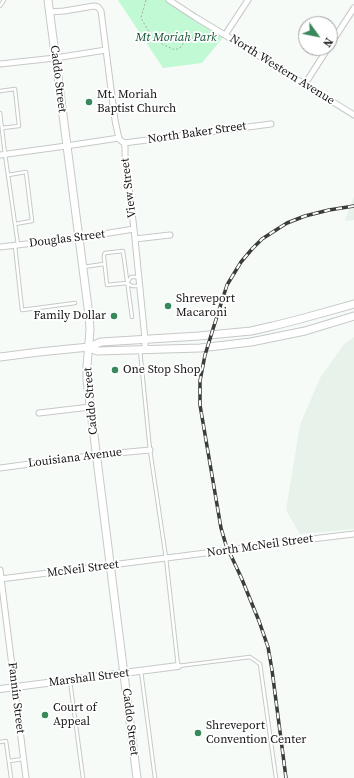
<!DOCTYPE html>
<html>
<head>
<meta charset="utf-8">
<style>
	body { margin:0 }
	#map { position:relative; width:354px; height:778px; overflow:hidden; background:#f7fbf8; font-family:"Source Serif 4",serif }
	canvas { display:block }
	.north { position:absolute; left:298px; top:16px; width:40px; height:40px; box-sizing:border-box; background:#fff; border:1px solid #a1a2a1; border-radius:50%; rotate:123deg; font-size:11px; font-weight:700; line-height:16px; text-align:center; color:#151615 }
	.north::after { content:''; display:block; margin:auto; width:14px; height:18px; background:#37895b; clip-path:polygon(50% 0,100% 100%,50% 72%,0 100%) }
</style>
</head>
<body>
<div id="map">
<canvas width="354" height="778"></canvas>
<div class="north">N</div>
</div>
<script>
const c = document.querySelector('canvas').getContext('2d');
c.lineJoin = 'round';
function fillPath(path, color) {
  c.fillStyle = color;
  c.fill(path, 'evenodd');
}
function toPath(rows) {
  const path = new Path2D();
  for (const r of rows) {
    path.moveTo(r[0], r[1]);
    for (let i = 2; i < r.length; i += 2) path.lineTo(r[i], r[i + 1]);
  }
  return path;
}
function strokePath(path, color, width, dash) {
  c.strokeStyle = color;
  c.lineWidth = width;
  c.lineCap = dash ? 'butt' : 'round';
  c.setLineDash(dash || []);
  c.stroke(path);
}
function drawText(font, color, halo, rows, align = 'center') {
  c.font = font + ' "Source Serif 4",serif';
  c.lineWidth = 3.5;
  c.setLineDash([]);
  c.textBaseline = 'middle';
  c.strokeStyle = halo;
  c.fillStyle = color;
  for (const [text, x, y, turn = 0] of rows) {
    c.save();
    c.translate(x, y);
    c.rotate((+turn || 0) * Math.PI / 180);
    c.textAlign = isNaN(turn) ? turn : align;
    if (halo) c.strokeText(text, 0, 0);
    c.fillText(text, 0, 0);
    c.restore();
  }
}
const built = toPath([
	[354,196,354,220,345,221],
	[354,337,354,529,300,534,286,510,300,425,320,378,344,344]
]);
const green = toPath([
	[118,0,169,0,225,35,202,63,163,68]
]);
const path = toPath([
	[146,0,141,18,149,32,162,44,175,50,181,47,185,41,189,38,197,38,212,34]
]);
const service = toPath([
	[0,6,4,0],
	[0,91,15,89,19,126,2,128],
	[0,113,5,154,18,245],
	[8,175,26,172,32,221,15,224],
	[15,246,22,310,75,303],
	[83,267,104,264],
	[138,277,131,277,127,283,132,286,139,286],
	[127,283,107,285,104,258,104,255,105,253,123,251,132,317],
	[140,350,150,450,166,558,178,666,250,657,260,664,276,778],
	[141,671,155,778],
	[70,681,83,778],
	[0,742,6,741,11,778],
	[9,761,23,759]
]);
const minor = toPath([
	[169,0,195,17,261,57,354,115],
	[49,12,64,11,94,6,98,7,101,11,115,120,119,139,124,143,125,147,125,155,134,229,145,339,145,349],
	[225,35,248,0],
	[330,45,354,8],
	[0,64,55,58,106,50],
	[305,84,328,48],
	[124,143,271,124],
	[0,155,66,146,119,138],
	[135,239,170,235],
	[0,247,78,238,134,229],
	[39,413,90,407],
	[0,468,96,455,150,450],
	[0,570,26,778],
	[0,579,198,554,312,539,354,534]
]);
const tertiary = toPath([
	[0,689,178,666]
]);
const secondary = toPath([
	[48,0,89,315,90,330,87,366,87,380,137,778],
	[89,347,97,351,200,348,251,342,305,331,354,316],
	[0,357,39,352,89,347,101,342,199,336,251,331,273,326,304,318,354,304]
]);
const rail = toPath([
	[286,778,272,670,268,647,259,621,241,577,226,545,221,528,200,405,200,381,205,355,213,329,227,285,241,262,252,249,262,239,276,230,287,223,305,216,329,210,354,206]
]);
const markers = [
	[89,102,4,"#37895b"],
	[168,306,4,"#37895b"],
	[114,316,4,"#37895b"],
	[115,370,4,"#37895b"],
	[45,715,4,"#37895b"],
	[198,733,4,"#37895b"]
];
const parkNames = [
	["Mt Moriah Park",176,38]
];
const streetNames = [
	["North Western Avenue",282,70,32],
	["Caddo Street",58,79,83],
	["North Baker Street",197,133,-8],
	["View Street",129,188,-97],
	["Douglas Street",67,239,-7],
	["Caddo Street",91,401,-95],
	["Louisiana Avenue",75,458,-7],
	["North McNeil Street",260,546,-8],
	["McNeil Street",83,569,-7],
	["Marshall Street",89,678,-7],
	["Fannin Street",16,698,83],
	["Caddo Street",130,722,83]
];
const poiNames = [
	["Mt. Moriah",97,95],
	["Baptist Church",97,109],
	["Shreveport",176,299],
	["Macaroni",176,313],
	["Family Dollar",106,316,"right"],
	["One Stop Shop",123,370],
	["Court of",53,708],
	["Appeal",53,722],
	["Shreveport",206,726],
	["Convention Center",206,740]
];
fillPath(built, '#e7f2ea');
fillPath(green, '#c0f9d4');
strokePath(service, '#c6c9c7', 4.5);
strokePath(minor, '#c6c9c7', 7);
strokePath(tertiary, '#c6c9c7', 8);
strokePath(secondary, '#c6c9c7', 9);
strokePath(path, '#aaadab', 1, [2, 2]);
strokePath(service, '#fff', 2.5);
strokePath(minor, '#fff', 5);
strokePath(tertiary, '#fff', 6);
strokePath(secondary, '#fff', 7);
strokePath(rail, '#3b3d3b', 3.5);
strokePath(rail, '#fff', 2, [6]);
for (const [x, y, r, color] of markers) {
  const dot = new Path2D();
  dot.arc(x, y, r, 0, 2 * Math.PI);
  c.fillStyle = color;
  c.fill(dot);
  strokePath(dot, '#fff', 1.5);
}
drawText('italic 12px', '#094e2d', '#fff', parkNames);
drawText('12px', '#151615', '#fff', streetNames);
drawText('12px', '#151615', '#fff', poiNames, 'left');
</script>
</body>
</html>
